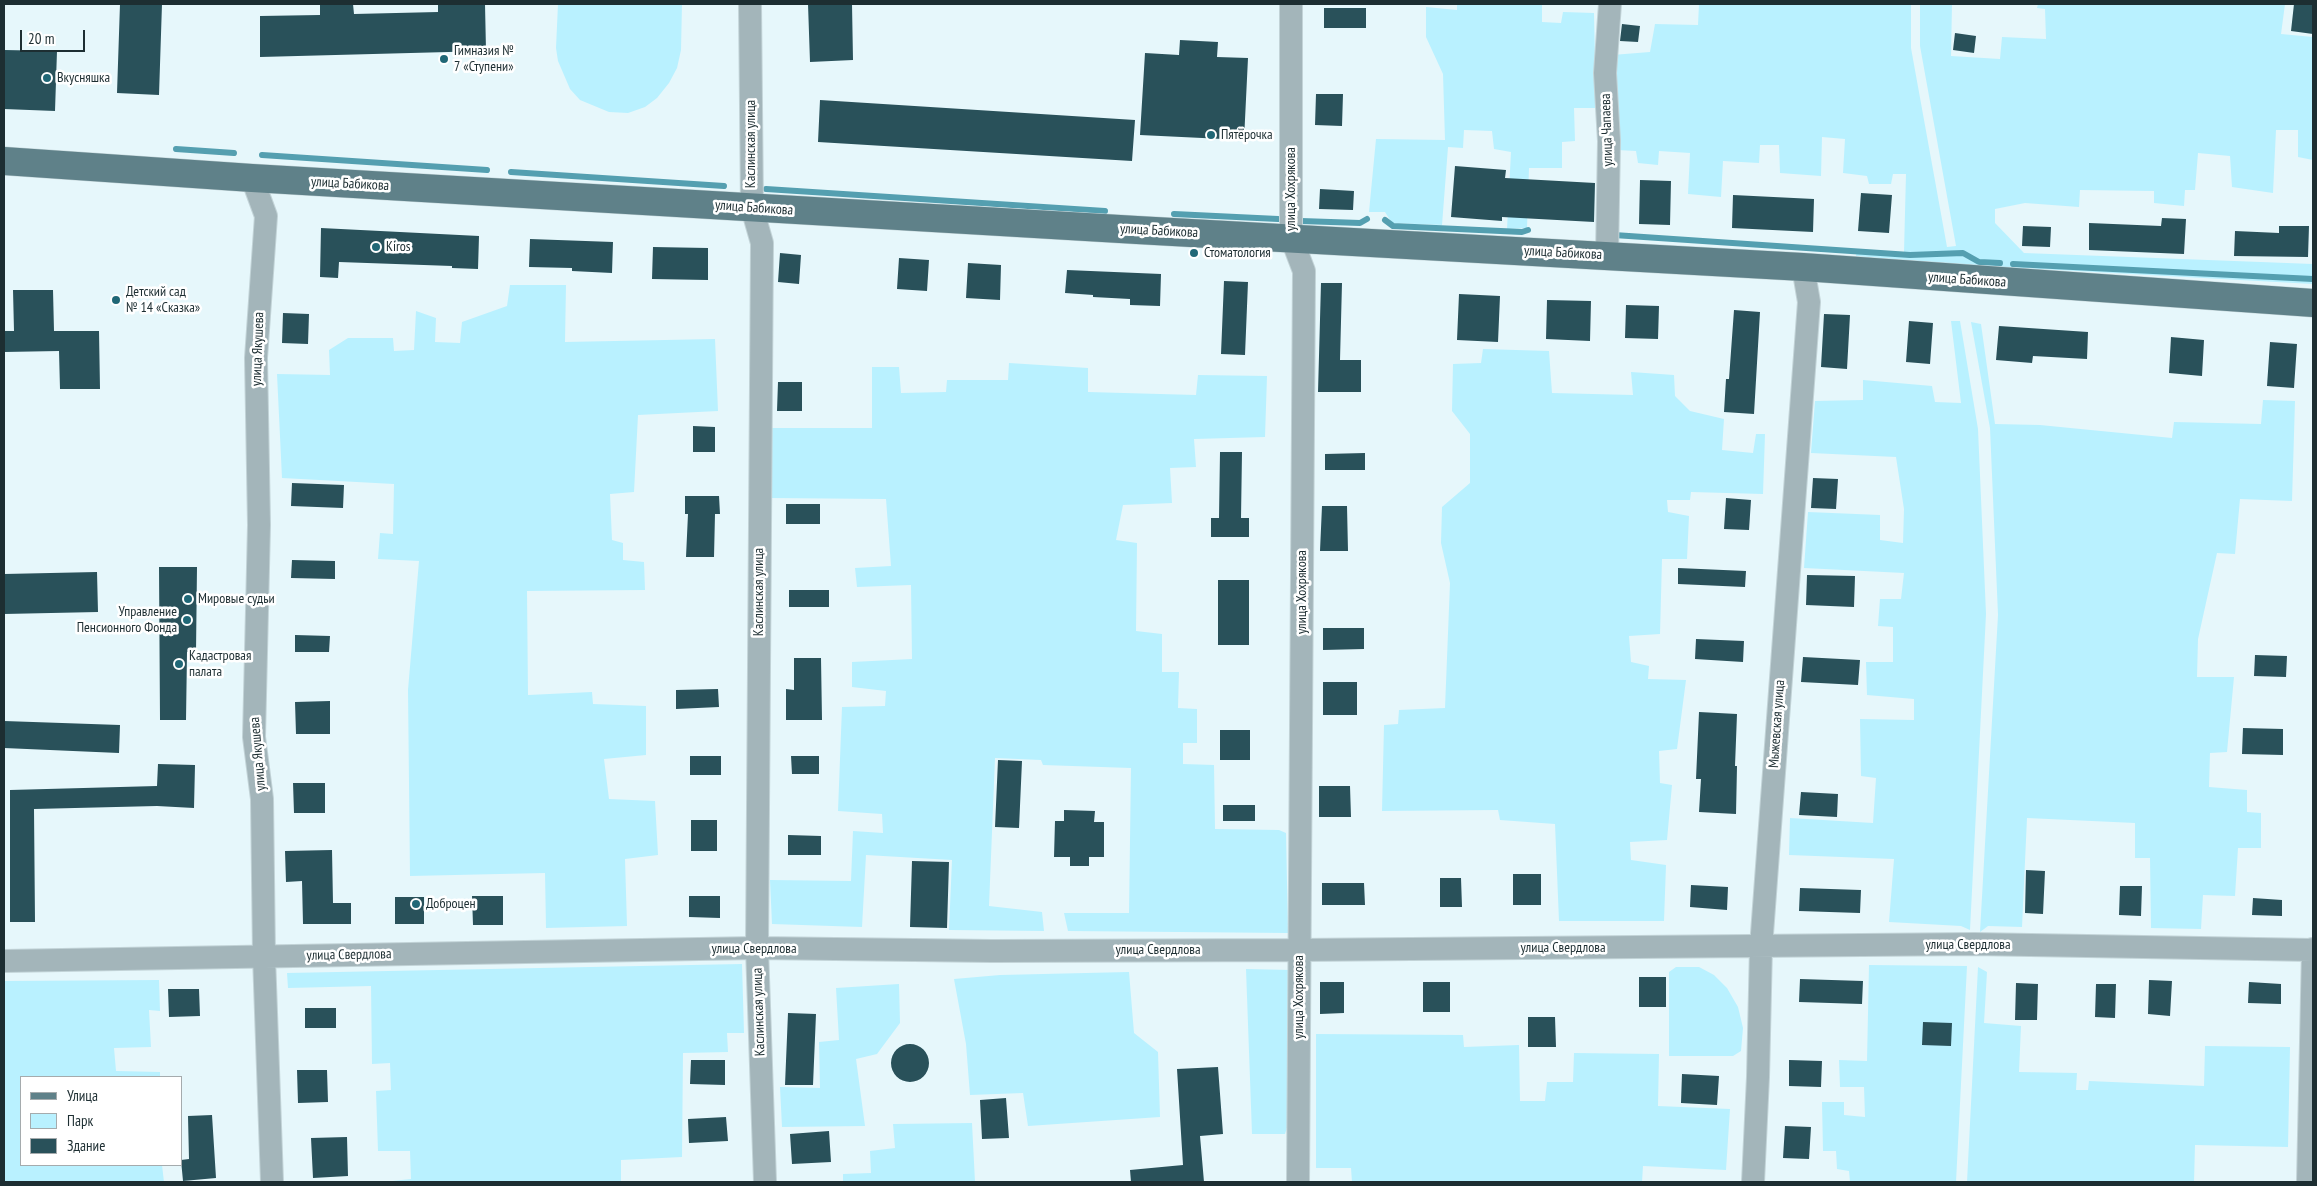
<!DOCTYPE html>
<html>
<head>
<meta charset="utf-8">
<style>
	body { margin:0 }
	#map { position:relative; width:2317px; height:1186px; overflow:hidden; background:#e6f7fb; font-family:"PT Sans Narrow",sans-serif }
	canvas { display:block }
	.frame { position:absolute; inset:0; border:5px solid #1d2e32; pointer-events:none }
	.legend { position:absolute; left:20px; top:1076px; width:162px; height:90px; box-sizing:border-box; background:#fff; border:1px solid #a5abad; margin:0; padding:6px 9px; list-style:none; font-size:15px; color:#1d2e32 }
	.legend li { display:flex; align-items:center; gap:10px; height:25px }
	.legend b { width:25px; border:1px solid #a5abad }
	.scale { position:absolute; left:20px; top:30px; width:65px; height:22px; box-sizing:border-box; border:2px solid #1d2e32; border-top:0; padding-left:6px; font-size:15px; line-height:18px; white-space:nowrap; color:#1d2e32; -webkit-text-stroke:4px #fff; paint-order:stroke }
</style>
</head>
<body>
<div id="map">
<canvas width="2317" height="1186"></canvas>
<div class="frame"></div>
<ul class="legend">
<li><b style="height:6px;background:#5f8189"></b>Улица</li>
<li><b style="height:14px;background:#b9f1ff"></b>Парк</li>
<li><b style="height:14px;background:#29515a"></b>Здание</li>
</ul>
<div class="scale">20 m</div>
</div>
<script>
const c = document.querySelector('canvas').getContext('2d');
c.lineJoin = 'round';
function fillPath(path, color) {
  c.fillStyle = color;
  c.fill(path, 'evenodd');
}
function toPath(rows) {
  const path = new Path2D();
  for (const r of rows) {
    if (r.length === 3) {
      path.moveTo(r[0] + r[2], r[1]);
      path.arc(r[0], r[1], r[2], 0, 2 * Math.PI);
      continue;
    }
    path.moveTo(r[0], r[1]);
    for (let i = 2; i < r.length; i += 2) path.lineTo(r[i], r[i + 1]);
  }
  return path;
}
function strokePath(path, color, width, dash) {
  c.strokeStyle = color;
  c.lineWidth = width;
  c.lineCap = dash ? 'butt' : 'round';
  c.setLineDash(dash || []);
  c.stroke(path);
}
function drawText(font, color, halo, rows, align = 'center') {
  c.font = font + ' "PT Sans Narrow",sans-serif';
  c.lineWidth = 5;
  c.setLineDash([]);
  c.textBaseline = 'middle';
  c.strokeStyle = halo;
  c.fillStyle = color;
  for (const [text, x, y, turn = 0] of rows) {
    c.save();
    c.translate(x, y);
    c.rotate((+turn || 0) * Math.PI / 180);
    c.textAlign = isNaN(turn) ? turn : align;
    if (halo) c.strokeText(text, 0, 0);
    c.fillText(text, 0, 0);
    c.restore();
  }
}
const green = toPath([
	[558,4,682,4,681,50,677,68,669,83,657,98,645,107,628,113,609,112,580,100,570,89,558,61,556,48],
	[1457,4,1542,4,1542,22,1561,23,1563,12,1594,13,1596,108,1574,108,1575,141,1562,142,1562,168,1529,168,1527,228,1507,229,1511,152,1494,149,1492,131,1464,130,1463,148,1448,147,1442,225,1392,223,1385,212,1369,212,1376,139,1445,140,1443,74,1426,37,1426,7,1457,10],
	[1699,4,1911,4,1911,48,1947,247,1956,246,1920,46,1920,4,1952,4,1951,56,2000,59,2002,37,2046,39,2045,9,2037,8,2038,4,2285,4,2281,34,2313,37,2313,160,2298,157,2298,130,2276,130,2273,193,2232,187,2230,156,2198,153,2195,190,2185,190,2184,206,2154,203,2154,191,2080,190,2079,207,2025,203,1995,209,1995,223,2024,253,2313,264,2313,284,1967,265,1856,256,1857,250,1904,252,1906,174,1893,174,1891,184,1869,184,1867,176,1843,173,1845,139,1822,137,1821,176,1780,173,1779,145,1760,145,1759,163,1723,161,1721,197,1688,194,1690,153,1659,151,1658,165,1638,163,1636,151,1617,150,1612,55,1650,52,1655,24,1698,25],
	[510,285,566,285,565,342,715,339,718,411,638,415,634,492,610,494,612,540,623,543,623,560,644,562,645,590,527,591,528,695,592,692,593,704,646,706,646,755,604,759,609,799,655,801,658,855,625,859,627,926,546,928,545,873,410,876,408,690,419,561,378,559,380,533,393,534,394,484,282,478,277,374,330,375,329,350,348,338,393,338,394,351,414,350,416,311,436,318,435,342,460,343,462,322,507,306],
	[1951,321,1960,321,1978,429,1986,614,1970,930,1961,926,1889,922,1894,859,1789,855,1790,818,1873,823,1876,778,1861,776,1860,719,1914,720,1914,699,1867,695,1866,662,1893,662,1893,627,1878,626,1880,599,1901,599,1904,573,1804,568,1808,512,1880,515,1880,540,1903,543,1904,509,1896,457,1811,453,1815,401,1863,400,1863,380,1932,386,1935,402,1961,403],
	[1971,322,1981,324,1995,424,2040,425,2172,438,2174,422,2261,424,2263,400,2295,401,2292,501,2240,499,2235,554,2217,553,2198,639,2197,677,2234,677,2227,752,2210,753,2209,787,2247,790,2247,812,2261,813,2261,848,2238,848,2235,896,2203,895,2201,929,2151,928,2150,858,2135,858,2135,823,2027,818,2022,927,1988,926,1980,932,1998,615,1990,428],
	[1483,349,1549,351,1552,393,1633,395,1631,372,1674,375,1675,396,1690,411,1724,419,1722,450,1753,453,1756,434,1765,434,1763,494,1691,492,1690,500,1667,500,1668,512,1689,516,1687,559,1662,559,1660,634,1629,636,1631,662,1649,666,1648,679,1686,680,1677,749,1659,751,1660,783,1672,785,1667,840,1630,842,1631,860,1666,865,1664,921,1559,921,1555,824,1500,820,1498,810,1382,811,1384,725,1398,724,1399,710,1445,708,1450,583,1441,543,1442,507,1470,483,1470,434,1452,411,1453,364,1481,363],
	[1009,363,1088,368,1088,392,1196,395,1198,375,1267,376,1265,437,1194,439,1196,467,1170,468,1172,503,1123,505,1116,540,1137,543,1136,631,1162,634,1162,672,1179,672,1178,708,1197,709,1197,743,1183,743,1183,764,1214,765,1215,829,1279,830,1286,833,1288,933,1068,931,1064,913,1129,913,1131,768,1043,765,1041,760,995,758,989,906,1042,912,1044,931,949,930,952,860,866,855,862,927,772,924,770,880,851,881,853,831,883,833,882,814,838,811,842,707,885,706,886,691,852,687,852,662,912,659,911,585,857,587,855,568,891,566,886,499,769,498,768,428,872,428,872,367,899,367,901,393,946,392,947,380,1008,380],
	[742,964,744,1033,727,1033,728,1052,683,1053,682,1157,621,1160,621,1182,383,1182,411,1179,410,1151,378,1151,376,1091,391,1090,390,1063,372,1064,371,986,288,988,287,973],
	[1869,965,1967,966,1956,1182,1850,1182,1849,1171,1837,1169,1836,1151,1823,1151,1822,1102,1844,1102,1844,1115,1865,1117,1864,1087,1840,1087,1839,1060,1867,1061],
	[1676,967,1699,967,1714,975,1727,988,1738,1007,1743,1028,1741,1051,1733,1056,1669,1056,1669,972],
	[1978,967,1987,972,1984,1023,2021,1026,2019,1072,2077,1073,2076,1090,2088,1090,2089,1081,2204,1086,2205,1046,2290,1047,2288,1147,2195,1145,2194,1182,1967,1182],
	[1246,969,1291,970,1291,1115,1285,1134,1252,1134],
	[1129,972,1134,1033,1158,1052,1160,1117,1028,1126,1023,1093,970,1095,966,1044,954,979,1000,975],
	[159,980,160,1011,149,1010,151,1047,114,1048,116,1071,160,1072,160,1077,21,1077,21,1165,162,1165,164,1182,4,1182,4,981],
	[899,984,900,1023,877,1054,856,1059,865,1126,782,1127,780,1087,820,1088,819,1042,839,1040,836,988],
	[1316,1034,1463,1035,1464,1047,1519,1045,1520,1101,1545,1101,1547,1082,1573,1082,1574,1053,1659,1054,1658,1106,1730,1109,1726,1170,1643,1166,1642,1182,1352,1182,1351,1168,1316,1168],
	[972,1123,975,1182,843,1182,843,1174,871,1173,870,1151,895,1148,893,1124]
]);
const stream = toPath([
	[176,149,234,153],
	[262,155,487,170],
	[511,172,724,186],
	[766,189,1105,211],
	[1174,214,1278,219],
	[1385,220,1393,226,1522,232,1528,230],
	[1301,221,1360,223,1367,219],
	[1614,235,1910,255,1963,253,1979,262,2000,263],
	[2013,264,2313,279]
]);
const building = toPath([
	[120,4,162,4,159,95,117,93],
	[320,4,353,4,354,14,438,12,438,4,485,4,486,51,260,57,260,16,320,15],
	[808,4,852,4,853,60,810,62],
	[2294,4,2313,4,2313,34,2291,31],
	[1324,8,1366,8,1366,28,1324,28],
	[1622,24,1640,26,1638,42,1620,41],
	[1955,33,1976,36,1974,53,1953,50],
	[1180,40,1218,42,1217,57,1248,58,1244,140,1140,135,1145,53,1179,55],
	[4,50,57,51,55,111,4,109],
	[1316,94,1343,94,1342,126,1315,125],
	[820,100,1135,120,1132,161,818,142],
	[1455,166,1506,170,1505,178,1595,183,1594,222,1502,217,1502,221,1451,217],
	[1640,180,1671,181,1670,225,1639,224],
	[1320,189,1354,191,1353,210,1319,209],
	[1861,193,1892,195,1889,233,1858,231],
	[1733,195,1814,199,1813,232,1732,228],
	[2162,218,2186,219,2184,254,2089,250,2089,223,2161,226],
	[2023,226,2051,227,2050,247,2022,246],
	[2279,226,2309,226,2308,257,2234,256,2235,231,2279,233],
	[321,228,479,236,478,269,452,268,452,266,339,262,338,278,320,277],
	[530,239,613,242,612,273,572,271,572,268,529,267],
	[653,247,708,248,708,280,652,279],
	[780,253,801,255,799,284,778,282],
	[899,258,929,260,927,291,897,289],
	[968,263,1001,265,1000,300,966,298],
	[1067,270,1161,274,1160,306,1130,305,1130,299,1093,297,1093,295,1065,293],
	[1224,281,1248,282,1245,355,1221,354],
	[1321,283,1342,283,1340,360,1361,360,1361,392,1318,392],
	[13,290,53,290,54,331,99,331,100,389,60,389,59,351,4,352,4,331,14,331],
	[1459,294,1500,296,1498,342,1457,340],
	[1547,300,1591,301,1590,341,1546,339],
	[1626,305,1659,306,1658,339,1625,338],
	[1734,310,1760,312,1754,414,1724,412,1726,379,1729,379],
	[283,313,309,314,308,344,282,343],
	[1824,314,1850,315,1847,369,1821,367],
	[1909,321,1933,323,1930,364,1906,362],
	[1999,326,2088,332,2087,359,2033,356,2032,363,1996,360],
	[2171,337,2204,340,2202,376,2169,373],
	[2270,342,2297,344,2294,388,2267,386],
	[778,382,802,382,802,411,777,411],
	[693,426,715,427,715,452,693,452],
	[1220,452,1242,452,1241,518,1249,518,1249,537,1211,537,1211,518,1219,518],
	[1365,453,1365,470,1325,470,1325,454],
	[1813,478,1838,479,1836,509,1811,508],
	[292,483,344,485,343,508,291,506],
	[685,496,719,496,720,514,715,514,714,557,686,557,688,514,685,514],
	[1726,498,1751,500,1749,530,1724,529],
	[786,504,820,504,820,524,786,524],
	[1322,506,1347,506,1348,551,1320,551],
	[292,560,335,561,335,579,291,578],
	[159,567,197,567,196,652,187,652,186,720,160,720],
	[1678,568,1746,571,1745,587,1678,584],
	[97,572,98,612,4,614,4,574],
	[1807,575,1855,576,1854,607,1806,605],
	[1218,580,1249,580,1249,645,1218,645],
	[789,590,829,590,829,607,789,607],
	[1323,628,1364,628,1364,649,1323,650],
	[295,635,330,636,329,652,295,652],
	[1696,639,1744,641,1743,662,1695,659],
	[2255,655,2287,656,2286,677,2254,676],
	[1803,657,1860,660,1858,685,1801,682],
	[794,658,821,658,822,720,786,720,786,689,794,690],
	[1323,682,1357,682,1357,715,1323,715],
	[718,689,719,707,676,709,676,690],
	[330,701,330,734,296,734,295,702],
	[1699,712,1737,714,1735,766,1737,766,1736,814,1699,812,1701,779,1696,779],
	[4,721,120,725,119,753,4,748],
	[2243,728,2283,729,2283,755,2242,754],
	[1220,730,1250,730,1250,760,1220,760],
	[690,756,721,756,721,775,690,775],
	[791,756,819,756,819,774,792,774],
	[998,760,1022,761,1019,828,995,827],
	[158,764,195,765,194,808,157,806,34,809,35,922,10,922,10,790,157,786],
	[293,783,325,783,325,813,294,813],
	[1319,786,1350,786,1351,817,1319,817],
	[1801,792,1838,794,1837,817,1799,815],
	[1223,805,1255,805,1255,821,1223,821],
	[1064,810,1095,811,1094,822,1104,822,1104,857,1089,857,1089,866,1070,866,1070,857,1054,857,1055,821,1064,821],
	[691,820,717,820,717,851,691,851],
	[788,835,821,836,821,855,788,855],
	[332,850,333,903,351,903,351,924,303,924,302,881,286,882,285,851],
	[912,861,949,862,947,928,910,927],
	[2026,870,2045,871,2043,914,2025,913],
	[1513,874,1541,874,1541,905,1513,905],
	[1440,878,1461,878,1462,907,1440,907],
	[1322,883,1364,883,1365,905,1322,905],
	[1691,885,1728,887,1727,910,1690,907],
	[2120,886,2142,886,2141,916,2119,915],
	[1800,888,1861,890,1860,913,1799,911],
	[472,896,503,896,503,925,473,925],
	[689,896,720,896,720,918,689,917],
	[395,897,424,897,424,924,395,924],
	[2253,898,2282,900,2282,916,2252,915],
	[1639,977,1666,977,1666,1007,1639,1007],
	[1800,979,1863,981,1862,1004,1799,1002],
	[2149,980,2172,981,2170,1016,2148,1014],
	[1320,982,1344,982,1344,1013,1320,1014],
	[1423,982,1450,982,1450,1012,1423,1012],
	[2249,982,2281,984,2281,1004,2248,1003],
	[2016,983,2038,984,2037,1020,2015,1020],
	[2096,984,2116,984,2115,1018,2095,1017],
	[168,989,199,989,200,1016,169,1017],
	[305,1008,336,1008,336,1028,305,1028],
	[788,1013,816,1014,813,1085,785,1085],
	[1528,1017,1555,1017,1556,1047,1528,1047],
	[1923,1022,1952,1023,1951,1046,1922,1045],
	[910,1063,19],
	[691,1060,725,1060,725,1085,690,1084],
	[1789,1060,1822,1061,1821,1087,1789,1086],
	[1218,1067,1223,1134,1200,1136,1204,1182,1131,1182,1130,1170,1183,1165,1177,1069],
	[297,1070,327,1070,328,1102,298,1103],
	[1682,1074,1719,1076,1717,1105,1681,1103],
	[1006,1098,1009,1138,982,1139,980,1100],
	[212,1115,216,1178,183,1181,181,1160,189,1159,188,1116],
	[726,1117,728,1141,689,1143,688,1119],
	[1785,1126,1811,1127,1809,1159,1783,1158],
	[829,1131,831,1162,792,1164,790,1134],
	[347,1137,348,1176,313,1178,311,1138]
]);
const minor = toPath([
	[750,4,752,208,762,243,757,948,765,1182],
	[1291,4,1291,237,1304,271,1298,1182],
	[252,178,266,216,256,358,259,525,254,737,262,799,264,956,272,1182],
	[1607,256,1609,141,1605,73,1610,4],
	[4,961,757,948,992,951,1299,950,1974,944,2313,950],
	[1753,1182,1758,1077,1761,947,1809,302,1803,267],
	[2308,1182,2313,949]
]);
const major = toPath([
	[4,161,252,178,1137,230,1803,267,2313,303]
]);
const markers = [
	[444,59,5,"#206776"],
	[47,78,5,"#206776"],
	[1211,135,5,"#206776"],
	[376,247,5,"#206776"],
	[1194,253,5,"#206776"],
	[116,300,5,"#206776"],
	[188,599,5,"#206776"],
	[187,620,5,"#206776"],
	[179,664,5,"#206776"],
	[416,904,5,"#206776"]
];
const poiNames = [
	["Гимназия №",454,51],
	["7 «Ступени»",454,67],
	["Вкусняшка",57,78],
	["Пятёрочка",1221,135],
	["Kiros",386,247],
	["Стоматология",1204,253],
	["Детский сад",126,292],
	["№ 14 «Сказка»",126,308],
	["Мировые судьи",198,599],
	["Управление",177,612,"right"],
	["Пенсионного Фонда",177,628,"right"],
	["Кадастровая",189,656],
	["палата",189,672],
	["Доброцен",426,904]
];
const streetNames = [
	["улица Чапаева",1607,130,-92],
	["Каслинская улица",751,144,-90],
	["улица Бабикова",350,184,3],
	["улица Хохрякова",1291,189,-90],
	["улица Бабикова",754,208,4],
	["улица Бабикова",1159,231,3],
	["улица Бабикова",1563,253,3],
	["улица Бабикова",1967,280,4],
	["улица Якушева",258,349,-88],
	["Каслинская улица",759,592,-90],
	["улица Хохрякова",1302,592,-90],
	["Мыжевская улица",1777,724,-86],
	["улица Якушева",258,754,-95],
	["улица Свердлова",1968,945],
	["улица Свердлова",1563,948],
	["улица Свердлова",754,949],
	["улица Свердлова",1158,950],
	["улица Свердлова",349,955,-1],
	["улица Хохрякова",1299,997,-90],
	["Каслинская улица",759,1012,-92]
];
fillPath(green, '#b9f1ff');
strokePath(stream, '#549fb0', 6);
fillPath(building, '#29515a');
strokePath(minor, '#c2d3d7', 24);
strokePath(major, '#c2d3d7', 29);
strokePath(minor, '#a3b5ba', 22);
strokePath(major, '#5f8189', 28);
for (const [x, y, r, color] of markers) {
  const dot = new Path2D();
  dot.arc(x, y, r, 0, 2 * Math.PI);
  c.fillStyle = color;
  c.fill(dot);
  strokePath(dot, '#fff', 2);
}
drawText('14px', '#1d2e32', '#fff', poiNames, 'left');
drawText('14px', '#1d2e32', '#fff', streetNames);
</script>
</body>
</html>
